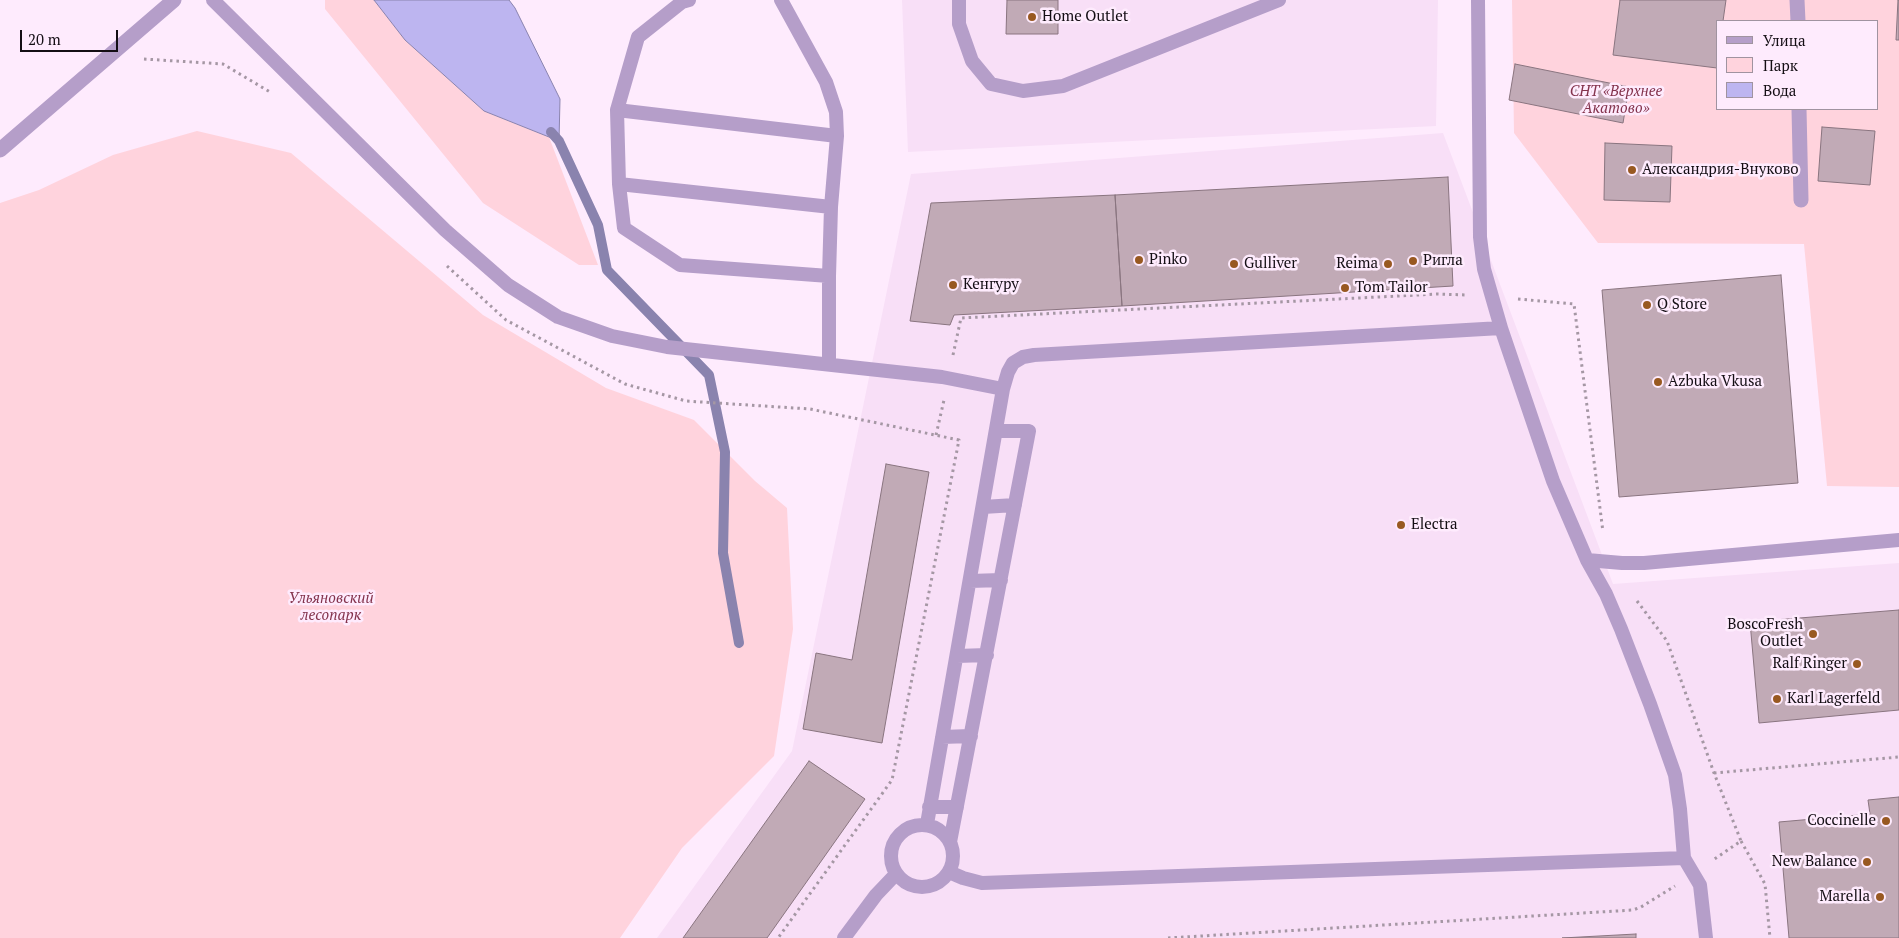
<!DOCTYPE html>
<html>
<head>
<meta charset="utf-8">
<style>
	body { margin:0 }
	#map { position:relative; width:1899px; height:938px; overflow:hidden; background:#feebfd; font-family:"PT Serif",serif }
	canvas { display:block }
	.legend { position:absolute; left:1716px; top:20px; width:162px; height:90px; box-sizing:border-box; background:#feebfd; border:1px solid #a093a0; margin:0; padding:6px 9px; list-style:none; font-size:15px; color:#140e14 }
	.legend li { display:flex; align-items:center; gap:10px; height:25px }
	.legend b { width:25px; border:1px solid #a093a0 }
	.scale { position:absolute; left:20px; top:30px; width:98px; height:22px; box-sizing:border-box; border:2px solid #140e14; border-top:0; padding-left:6px; font-size:15px; line-height:18px; white-space:nowrap; color:#140e14; -webkit-text-stroke:4px #feebfd; paint-order:stroke }
</style>
</head>
<body>
<div id="map">
<canvas width="1899" height="938"></canvas>
<ul class="legend">
<li><b style="height:6px;background:#b59ec9"></b>Улица</li>
<li><b style="height:14px;background:#ffd3dd"></b>Парк</li>
<li><b style="height:14px;background:#bdb5f0"></b>Вода</li>
</ul>
<div class="scale">20 m</div>
</div>
<script>
const c = document.querySelector('canvas').getContext('2d');
c.lineJoin = 'round';
function fillPath(path, color) {
  c.fillStyle = color;
  c.fill(path, 'evenodd');
}
function toPath(rows) {
  const path = new Path2D();
  for (const r of rows) {
    if (r.length === 3) {
      path.moveTo(r[0] + r[2], r[1]);
      path.arc(r[0], r[1], r[2], 0, 2 * Math.PI);
      continue;
    }
    path.moveTo(r[0], r[1]);
    for (let i = 2; i < r.length; i += 2) path.lineTo(r[i], r[i + 1]);
  }
  return path;
}
function strokePath(path, color, width, dash) {
  c.strokeStyle = color;
  c.lineWidth = width;
  c.lineCap = dash ? 'butt' : 'round';
  c.setLineDash(dash || []);
  c.stroke(path);
}
function drawText(font, color, halo, rows, align = 'center') {
  c.font = font + ' "PT Serif",serif';
  c.lineWidth = 5;
  c.setLineDash([]);
  c.textBaseline = 'middle';
  c.strokeStyle = halo;
  c.fillStyle = color;
  for (const [text, x, y, turn = 0] of rows) {
    c.save();
    c.translate(x, y);
    c.rotate((+turn || 0) * Math.PI / 180);
    c.textAlign = isNaN(turn) ? turn : align;
    if (halo) c.strokeText(text, 0, 0);
    c.fillText(text, 0, 0);
    c.restore();
  }
}
const built = toPath([
	[902,0,1438,0,1436,126,908,152],
	[1443,133,1613,584,1899,563,1899,938,657,938,792,751,911,174]
]);
const green = toPath([
	[325,0,374,0,405,40,484,111,549,137,598,265,579,265,483,203,325,9],
	[1512,0,1899,0,1899,487,1827,486,1804,244,1598,243,1514,133],
	[1718,21,1878,21,1878,109,1718,109],
	[197,131,291,153,483,315,606,388,694,420,755,481,787,508,793,629,774,756,682,848,620,938,0,938,0,203,39,190,113,155]
]);
const water = toPath([
	[374,0,509,0,515,8,560,99,559,141,484,111,405,40,374,0]
]);
const stream = toPath([
	[551,132,559,141,598,225,607,270,709,375,725,452,723,553,739,643]
]);
const building = toPath([
	[1007,0,1058,0,1058,34,1006,34,1007,0],
	[1620,0,1726,0,1723,21,1718,21,1717,68,1613,55,1620,0],
	[1898,0,1899,0,1899,40,1896,40,1898,0],
	[1515,64,1629,87,1623,123,1509,100,1515,64],
	[1822,127,1875,131,1870,185,1818,181,1822,127],
	[1605,143,1672,146,1670,202,1604,200,1605,143],
	[1448,177,1453,286,1122,306,1115,195,1448,177],
	[1115,195,1122,306,954,315,950,325,910,321,931,203,1115,195],
	[1781,275,1798,483,1619,497,1602,290,1781,275],
	[886,464,929,472,882,743,803,729,816,653,852,660,886,464],
	[1899,610,1899,710,1759,723,1750,622,1899,610],
	[809,761,865,799,767,938,683,938,809,761],
	[1899,797,1899,938,1789,938,1779,822,1870,814,1868,800,1899,797],
	[1636,934,1636,938,1562,938,1636,934]
]);
const path = toPath([
	[144,59,223,64,270,92],
	[447,266,506,320,625,384,686,401,810,409,959,440,892,780,778,938],
	[1518,299,1574,304,1603,532],
	[953,355,961,318,1438,294,1467,295],
	[936,435,944,400],
	[1637,601,1667,641,1714,773,1741,841,1713,860],
	[1714,773,1899,757],
	[1741,841,1765,884,1770,938],
	[1168,938,1633,910,1641,907,1675,886]
]);
const lane = toPath([
	[213,0,445,230,508,285,558,317,612,336,667,347,942,377,1003,389],
	[689,0,682,2,638,37,617,110,619,184,624,228,680,265,829,276],
	[781,0,826,82,836,112,837,136,831,207,829,276,829,364],
	[959,0,959,24,972,61,991,84,1023,91,1063,86,1279,0],
	[1478,0,1480,237,1484,269,1501,328],
	[617,110,837,136],
	[619,184,831,207],
	[983,507,1015,505],
	[1587,560,1622,563,1644,563,1899,540],
	[970,581,1001,580],
	[957,656,987,655],
	[942,737,971,736],
	[929,807,957,807],
	[927,824,1003,389,1008,372,1013,363,1023,357,1034,355,1501,328,1553,481,1587,560,1606,594,1621,629,1650,704,1675,775,1680,809,1684,858,1700,885,1706,938],
	[922,856,31],
	[950,842,1029,431,996,431],
	[949,872,963,878,982,883,1684,858],
	[844,938,876,895,896,874]
]);
const street = toPath([
	[1797,0,1798,21],
	[1799,109,1801,200],
	[0,150,174,0]
]);
const markers = [
	[1032,17,5,"#985921"],
	[1632,170,5,"#985921"],
	[1139,260,5,"#985921"],
	[1413,261,5,"#985921"],
	[1234,264,5,"#985921"],
	[1388,264,5,"#985921"],
	[953,285,5,"#985921"],
	[1345,288,5,"#985921"],
	[1647,305,5,"#985921"],
	[1658,382,5,"#985921"],
	[1401,525,5,"#985921"],
	[1813,634,5,"#985921"],
	[1857,664,5,"#985921"],
	[1777,699,5,"#985921"],
	[1886,821,5,"#985921"],
	[1867,862,5,"#985921"],
	[1880,897,5,"#985921"]
];
const poiNames = [
	["Home Outlet",1042,17],
	["Александрия-Внуково",1642,170],
	["Pinko",1149,260],
	["Ригла",1423,261],
	["Gulliver",1244,264],
	["Reima",1378,264,"right"],
	["Кенгуру",963,285],
	["Tom Tailor",1355,288],
	["Q Store",1657,305],
	["Azbuka Vkusa",1668,382],
	["Electra",1411,525],
	["BoscoFresh",1803,625,"right"],
	["Outlet",1803,642,"right"],
	["Ralf Ringer",1847,664,"right"],
	["Karl Lagerfeld",1787,699],
	["Coccinelle",1876,821,"right"],
	["New Balance",1857,862,"right"],
	["Marella",1870,897,"right"]
];
const parkNames = [
	["СНТ «Верхнее",1616,92],
	["Акатово»",1616,109],
	["Ульяновский",331,599],
	["лесопарк",331,616]
];
fillPath(built, '#f8dff7');
fillPath(green, '#ffd3dd');
fillPath(water, '#bdb5f0');
strokePath(water, '#8a83ae', 1);
strokePath(stream, '#8a83ae', 10);
fillPath(building, '#c1aab6');
strokePath(building, '#8a7580', 1);
strokePath(path, '#a597a4', 3, [2.5, 4]);
strokePath(lane, '#b59ec9', 14);
strokePath(street, '#b59ec9', 15);
for (const [x, y, r, color] of markers) {
  const dot = new Path2D();
  dot.arc(x, y, r, 0, 2 * Math.PI);
  c.fillStyle = color;
  c.fill(dot);
  strokePath(dot, '#feebfd', 2);
}
drawText('15px', '#140e14', '#feebfd', poiNames, 'left');
drawText('italic 15px', '#84334d', '#feebfd', parkNames);
</script>
</body>
</html>
